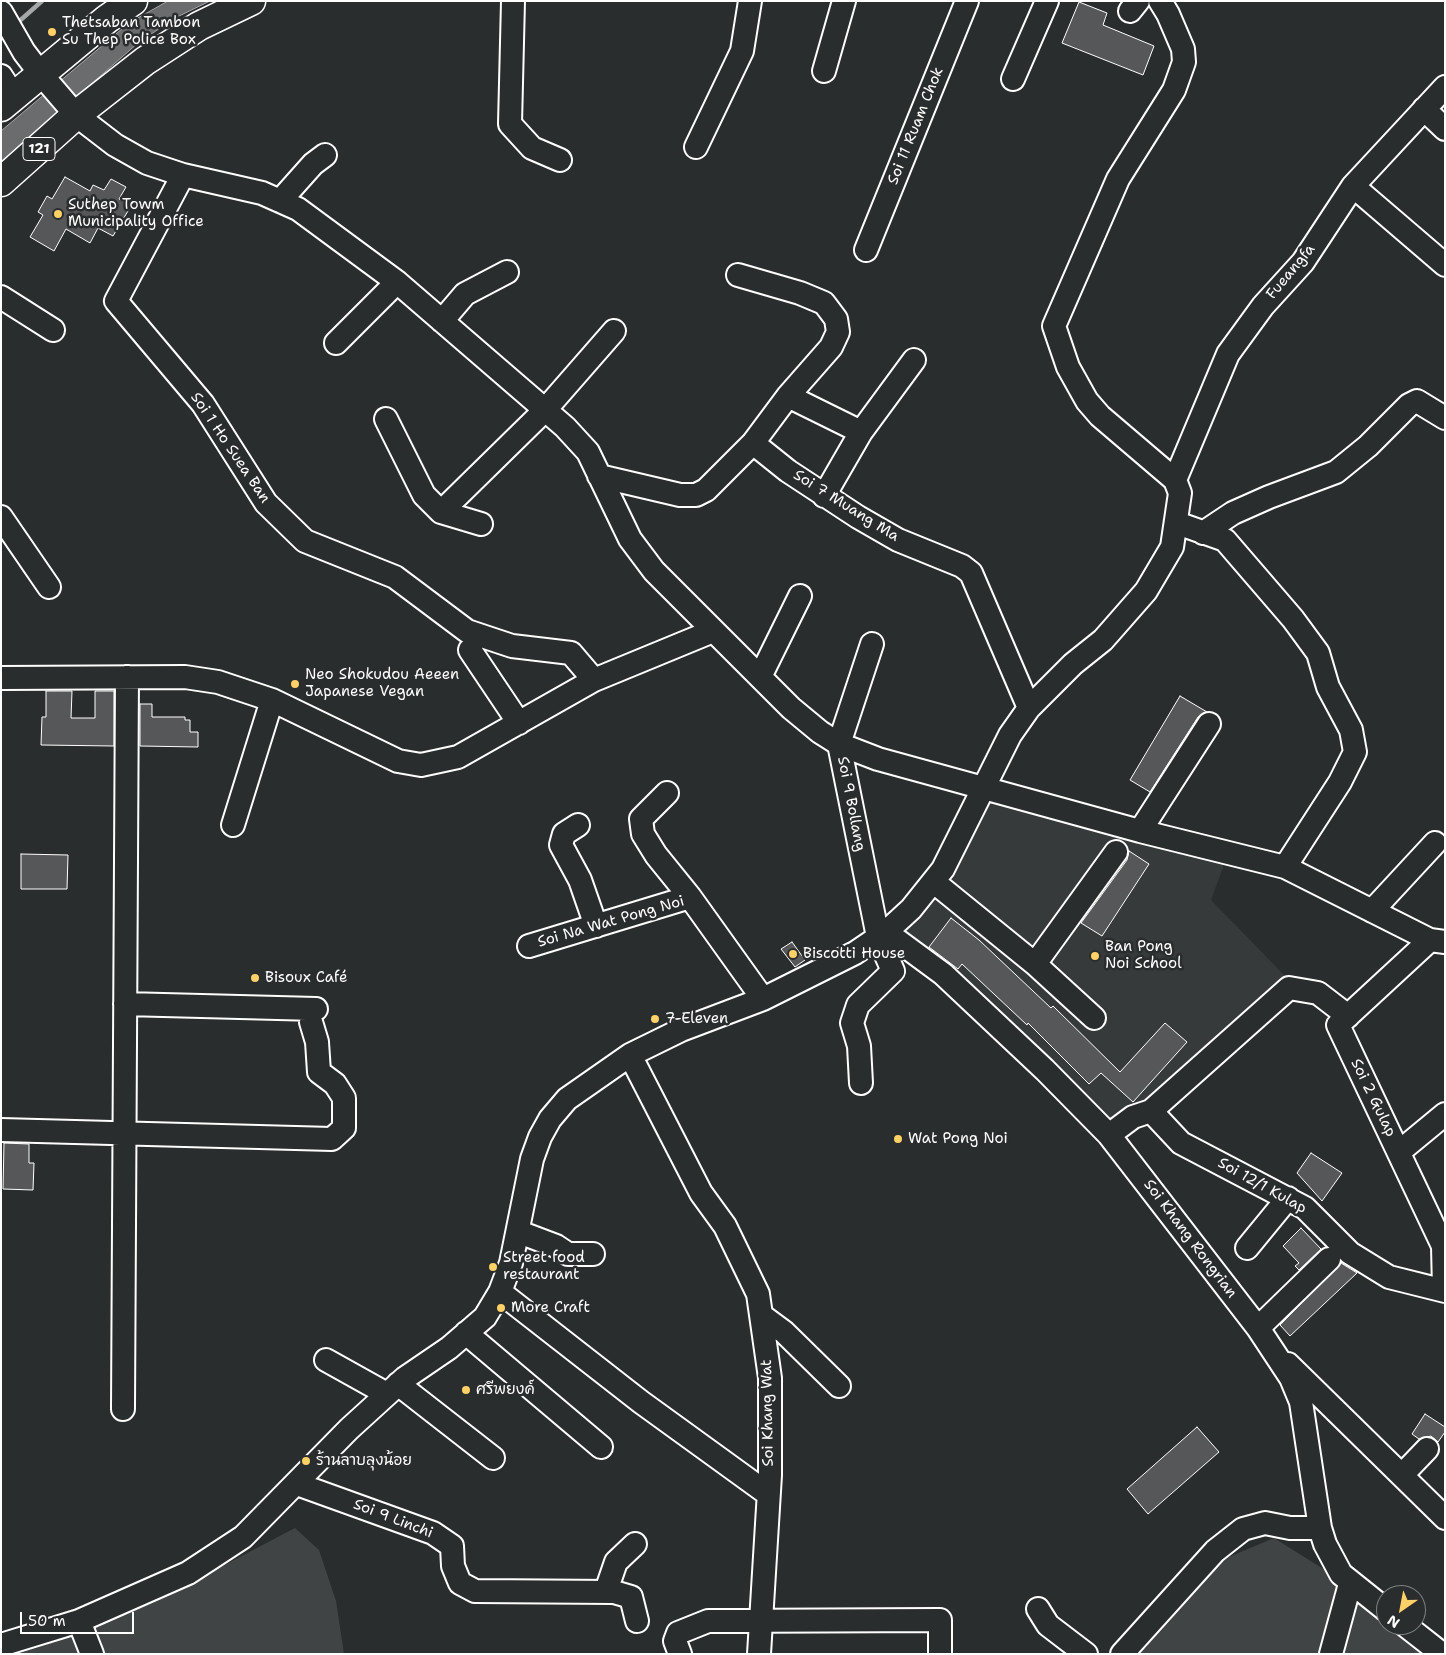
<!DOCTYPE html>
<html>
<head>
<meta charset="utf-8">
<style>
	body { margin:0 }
	#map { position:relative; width:1446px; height:1655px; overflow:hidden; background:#2a2d2e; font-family:"Shantell Sans",sans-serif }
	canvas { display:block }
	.frame { position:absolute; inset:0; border:2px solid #fff; pointer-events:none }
	.north { position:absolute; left:1376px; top:1585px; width:50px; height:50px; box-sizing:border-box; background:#2a2d2e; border:1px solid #7f8182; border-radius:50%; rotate:213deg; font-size:14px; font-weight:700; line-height:20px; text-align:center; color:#fff }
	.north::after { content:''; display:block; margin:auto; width:18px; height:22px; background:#ffd166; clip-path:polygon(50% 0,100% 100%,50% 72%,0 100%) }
	.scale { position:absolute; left:20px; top:1612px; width:114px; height:22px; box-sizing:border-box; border:2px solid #fff; border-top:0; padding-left:6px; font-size:15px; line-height:18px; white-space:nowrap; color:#fff; -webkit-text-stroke:4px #2a2d2e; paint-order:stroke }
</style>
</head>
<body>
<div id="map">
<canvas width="1446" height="1655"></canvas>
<div class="frame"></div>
<div class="north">N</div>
<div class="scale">50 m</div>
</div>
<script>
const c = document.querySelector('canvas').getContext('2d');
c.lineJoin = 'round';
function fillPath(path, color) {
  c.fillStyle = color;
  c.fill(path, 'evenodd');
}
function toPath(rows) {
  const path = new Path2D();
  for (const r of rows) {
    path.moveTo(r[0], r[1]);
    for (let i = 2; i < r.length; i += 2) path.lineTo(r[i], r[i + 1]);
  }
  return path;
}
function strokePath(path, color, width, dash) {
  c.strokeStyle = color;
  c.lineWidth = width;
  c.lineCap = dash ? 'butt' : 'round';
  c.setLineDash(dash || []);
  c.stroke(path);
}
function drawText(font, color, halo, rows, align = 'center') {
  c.font = font + ' "Shantell Sans","Playpen Sans Thai",sans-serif';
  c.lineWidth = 5;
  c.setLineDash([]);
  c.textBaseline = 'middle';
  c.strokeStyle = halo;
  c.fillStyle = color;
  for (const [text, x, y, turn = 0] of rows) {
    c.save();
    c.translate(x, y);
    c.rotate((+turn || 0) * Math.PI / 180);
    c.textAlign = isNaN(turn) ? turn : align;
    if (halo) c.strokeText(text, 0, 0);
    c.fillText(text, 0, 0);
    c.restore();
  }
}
const built = toPath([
	[990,798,1225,862,1211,900,1286,977,1115,1130,898,935]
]);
const green = toPath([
	[295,1528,319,1550,336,1601,344,1654,17,1654,43,1646,152,1603],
	[1274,1538,1333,1575,1386,1617,1386,1625,1396,1625,1424,1654,1128,1654,1217,1562]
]);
const water = toPath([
	[168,1,210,1,175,18,138,43,1,163,1,131,129,23,168,1]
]);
const stream = toPath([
	[15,25,42,1]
]);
const building = toPath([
	[1079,2,1107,13,1103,25,1154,46,1143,75,1062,43,1079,2],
	[65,177,90,191,93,185,104,190,111,179,126,187,119,199,131,206,113,236,98,228,90,243,66,229,54,251,30,237,43,215,38,212,47,196,52,199,65,177],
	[46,691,72,691,71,718,95,718,95,691,114,691,114,746,41,745,42,717,46,717,46,691],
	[1180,696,1207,712,1198,717,1150,792,1130,780,1180,696],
	[140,704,152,704,152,717,185,717,185,720,190,720,190,732,198,732,198,747,140,746,140,704],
	[1129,851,1149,864,1102,936,1081,923,1127,860,1129,851],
	[21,854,68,855,67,889,21,889,21,854],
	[951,918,979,940,1051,1008,1053,1006,1120,1072,1165,1023,1187,1042,1133,1102,1101,1073,1089,1084,1028,1023,1027,1025,962,964,958,969,929,947,951,918],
	[792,942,805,960,795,967,781,949,792,942],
	[4,1143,29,1144,29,1163,34,1163,33,1190,3,1189,4,1143],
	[1311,1153,1342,1173,1322,1201,1297,1173,1311,1153],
	[1301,1228,1321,1249,1299,1270,1295,1266,1299,1263,1283,1246,1301,1228],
	[1341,1263,1357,1273,1290,1336,1280,1325,1341,1263],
	[1425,1414,1445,1427,1445,1432,1438,1442,1431,1436,1419,1439,1412,1434,1425,1414],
	[1197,1427,1219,1452,1148,1514,1127,1489,1197,1427]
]);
const minor = toPath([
	[513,1,510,124,532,148,560,160],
	[1130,11,1138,1],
	[1,12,24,52,40,73,76,115,115,145,147,163,183,175,262,193,298,209,397,282,565,427,588,452,630,539,654,571,791,708,820,732,839,744,878,759,1140,831,1285,867,1430,940,1445,942],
	[824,71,844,1],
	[1,76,14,96],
	[1013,79,1047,1],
	[1424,109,1445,129],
	[696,147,742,51,750,1],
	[183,175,116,301,203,404,266,503,305,541,395,577,467,631,512,646,571,653,594,680],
	[1353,186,1445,265],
	[280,201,313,164,325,155],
	[866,250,967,1],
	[1,297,53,330],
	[442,321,465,294,507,272],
	[336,343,397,282],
	[788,396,861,432,824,496],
	[386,419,424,495,441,512,481,524],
	[861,432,914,360],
	[753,443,788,471,858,517,898,540,962,566,971,573,1029,708],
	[599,476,680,495,696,495,706,490,753,443,788,396,831,347,838,332,836,319,824,303,800,293,738,275],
	[1175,480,1228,354,1263,306,1303,262,1353,186,1445,87],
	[441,512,545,410,614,331],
	[1,517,49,587],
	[1177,523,1225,540,1293,619,1318,653,1328,687,1351,730,1355,752,1340,782,1285,867],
	[1203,533,1233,513,1269,497,1336,472,1368,446,1409,405,1417,401,1445,418],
	[470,650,519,723],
	[760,677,800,596],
	[1,678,185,677,218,682,272,700,398,761,421,765,458,757,594,680,713,631],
	[667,793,641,819,643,834,656,855,690,897],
	[233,825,272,700],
	[578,825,564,834,561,845,580,880,596,926],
	[1140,831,1209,724],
	[934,882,1035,964,1116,852],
	[1372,911,1435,843],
	[886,932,943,974,1045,1070,1109,1135,1258,1328,1291,1378,1301,1402,1320,1528,1325,1544,1341,1574,1386,1610],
	[1430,940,1338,1025,1443,1246,1444,1290],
	[529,946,690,897,763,999],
	[1035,964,1094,1018],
	[125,1004,316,1009],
	[630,1055,701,1193,725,1226,758,1294,770,1378,770,1475,759,1654],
	[861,1083,859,1046,852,1023,858,1005,893,971,878,937,839,744,872,644],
	[1151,1111,1181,1143,1305,1208,1350,1253,1389,1277,1445,1291],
	[1,1130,332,1139,344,1128,344,1098,335,1084,319,1072,317,1042,311,1022],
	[1109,1135,1133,1117,1151,1111,1289,988,1318,993,1348,1016],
	[1399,1152,1445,1114],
	[519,1232,556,1246,568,1254,593,1254],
	[1247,1248,1288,1198],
	[500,1292,641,1402,768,1494],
	[761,1315,784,1332,839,1386],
	[1258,1328,1329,1259],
	[466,1333,601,1447],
	[326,1360,387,1394],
	[1288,1364,1445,1518],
	[398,1384,493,1458],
	[123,1409,127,677],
	[1402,1475,1427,1449],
	[297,1484,433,1533,452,1546,453,1566,460,1583,475,1591,614,1592,631,1597,637,1621],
	[606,1591,616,1562,635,1544],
	[1038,1609,1048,1625,1086,1654],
	[79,1621,92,1654],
	[1405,1625,1442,1654],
	[1,1645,79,1621,188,1573,243,1537,349,1429,405,1378,449,1348,485,1317,500,1292,511,1263,532,1159,540,1137,550,1119,567,1099,630,1055,681,1030,763,999,855,953,886,932,911,909,943,869,1010,735,1029,708,1073,664,1103,640,1146,591,1172,547,1180,493,1175,480,1100,416,1087,401,1068,367,1054,326,1118,179,1174,90,1184,62,1183,49,1168,14,1160,1],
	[680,1654,675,1641,678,1633,708,1621,940,1620,940,1654],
	[1122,1654,1215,1551,1243,1529,1265,1523,1290,1528,1320,1528],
	[1331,1654,1350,1584]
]);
const major = toPath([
	[1,107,107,19,133,1],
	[1,182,76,115,145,61,199,26,251,1]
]);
const markers = [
	[52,32,5,"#ffd166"],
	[58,214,5,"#ffd166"],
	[295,684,5,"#ffd166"],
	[793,954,5,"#ffd166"],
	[1095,956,5,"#ffd166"],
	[255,978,5,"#ffd166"],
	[655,1019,5,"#ffd166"],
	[898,1139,5,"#ffd166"],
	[493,1267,5,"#ffd166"],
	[501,1308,5,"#ffd166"],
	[466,1390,5,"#ffd166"],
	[306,1461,5,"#ffd166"]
];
const shields = [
	[39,149,32]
];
const shieldNames = [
	["121",39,149]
];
const poiNames = [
	["Thetsaban Tambon",62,23],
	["Su Thep Police Box",62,40],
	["Suthep Towm",68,205],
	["Municipality Office",68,222],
	["Neo Shokudou Aeeen",305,675],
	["Japanese Vegan",305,692],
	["Ban Pong",1105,947],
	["Noi School",1105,964],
	["Biscotti House",803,954],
	["Bisoux Café",265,978],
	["7-Eleven",665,1019],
	["Wat Pong Noi",908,1139],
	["Street food",503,1258],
	["restaurant",503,1275],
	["More Craft",511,1308],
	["ศรีพยงค์",476,1390],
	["ร้านลาบลุงน้อย",316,1461]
];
const streetNames = [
	["Soi 11 Ruam Chok",916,126,-68],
	["Fueangfa",1291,272,-50],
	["Soi 1 Ho Suea Ban",230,448,56],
	["Soi 7 Muang Ma",846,506,32],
	["Soi 9 Bollang",851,804,79],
	["Soi Na Wat Pong Noi",611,922,-16],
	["Soi 2 Gulap",1373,1098,64],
	["Soi 12/1 Kulap",1262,1186,29],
	["Soi Khang Rongrian",1190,1239,53],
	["Soi Khang Wat",768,1413,-91],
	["Soi 9 Linchi",393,1519,21]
];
fillPath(built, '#373a3b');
fillPath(green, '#414445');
fillPath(water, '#6a6c6d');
strokePath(water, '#a6a7a7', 1);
strokePath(stream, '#a6a7a7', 4.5);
fillPath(building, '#555758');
strokePath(building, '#fff', 1);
strokePath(minor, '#fff', 26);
strokePath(major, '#fff', 31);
strokePath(minor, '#2a2d2e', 22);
strokePath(major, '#2a2d2e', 28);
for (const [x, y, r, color] of markers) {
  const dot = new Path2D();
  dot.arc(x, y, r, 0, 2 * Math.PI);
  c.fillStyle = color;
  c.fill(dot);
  strokePath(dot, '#2a2d2e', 2);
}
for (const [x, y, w] of shields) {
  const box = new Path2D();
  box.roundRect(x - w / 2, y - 11.5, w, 23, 4);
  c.fillStyle = '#2a2d2e';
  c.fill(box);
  strokePath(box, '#fff', 1);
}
drawText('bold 14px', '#fff', null, shieldNames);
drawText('15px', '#fff', '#2a2d2e', poiNames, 'left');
drawText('15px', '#fff', '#2a2d2e', streetNames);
</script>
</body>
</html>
